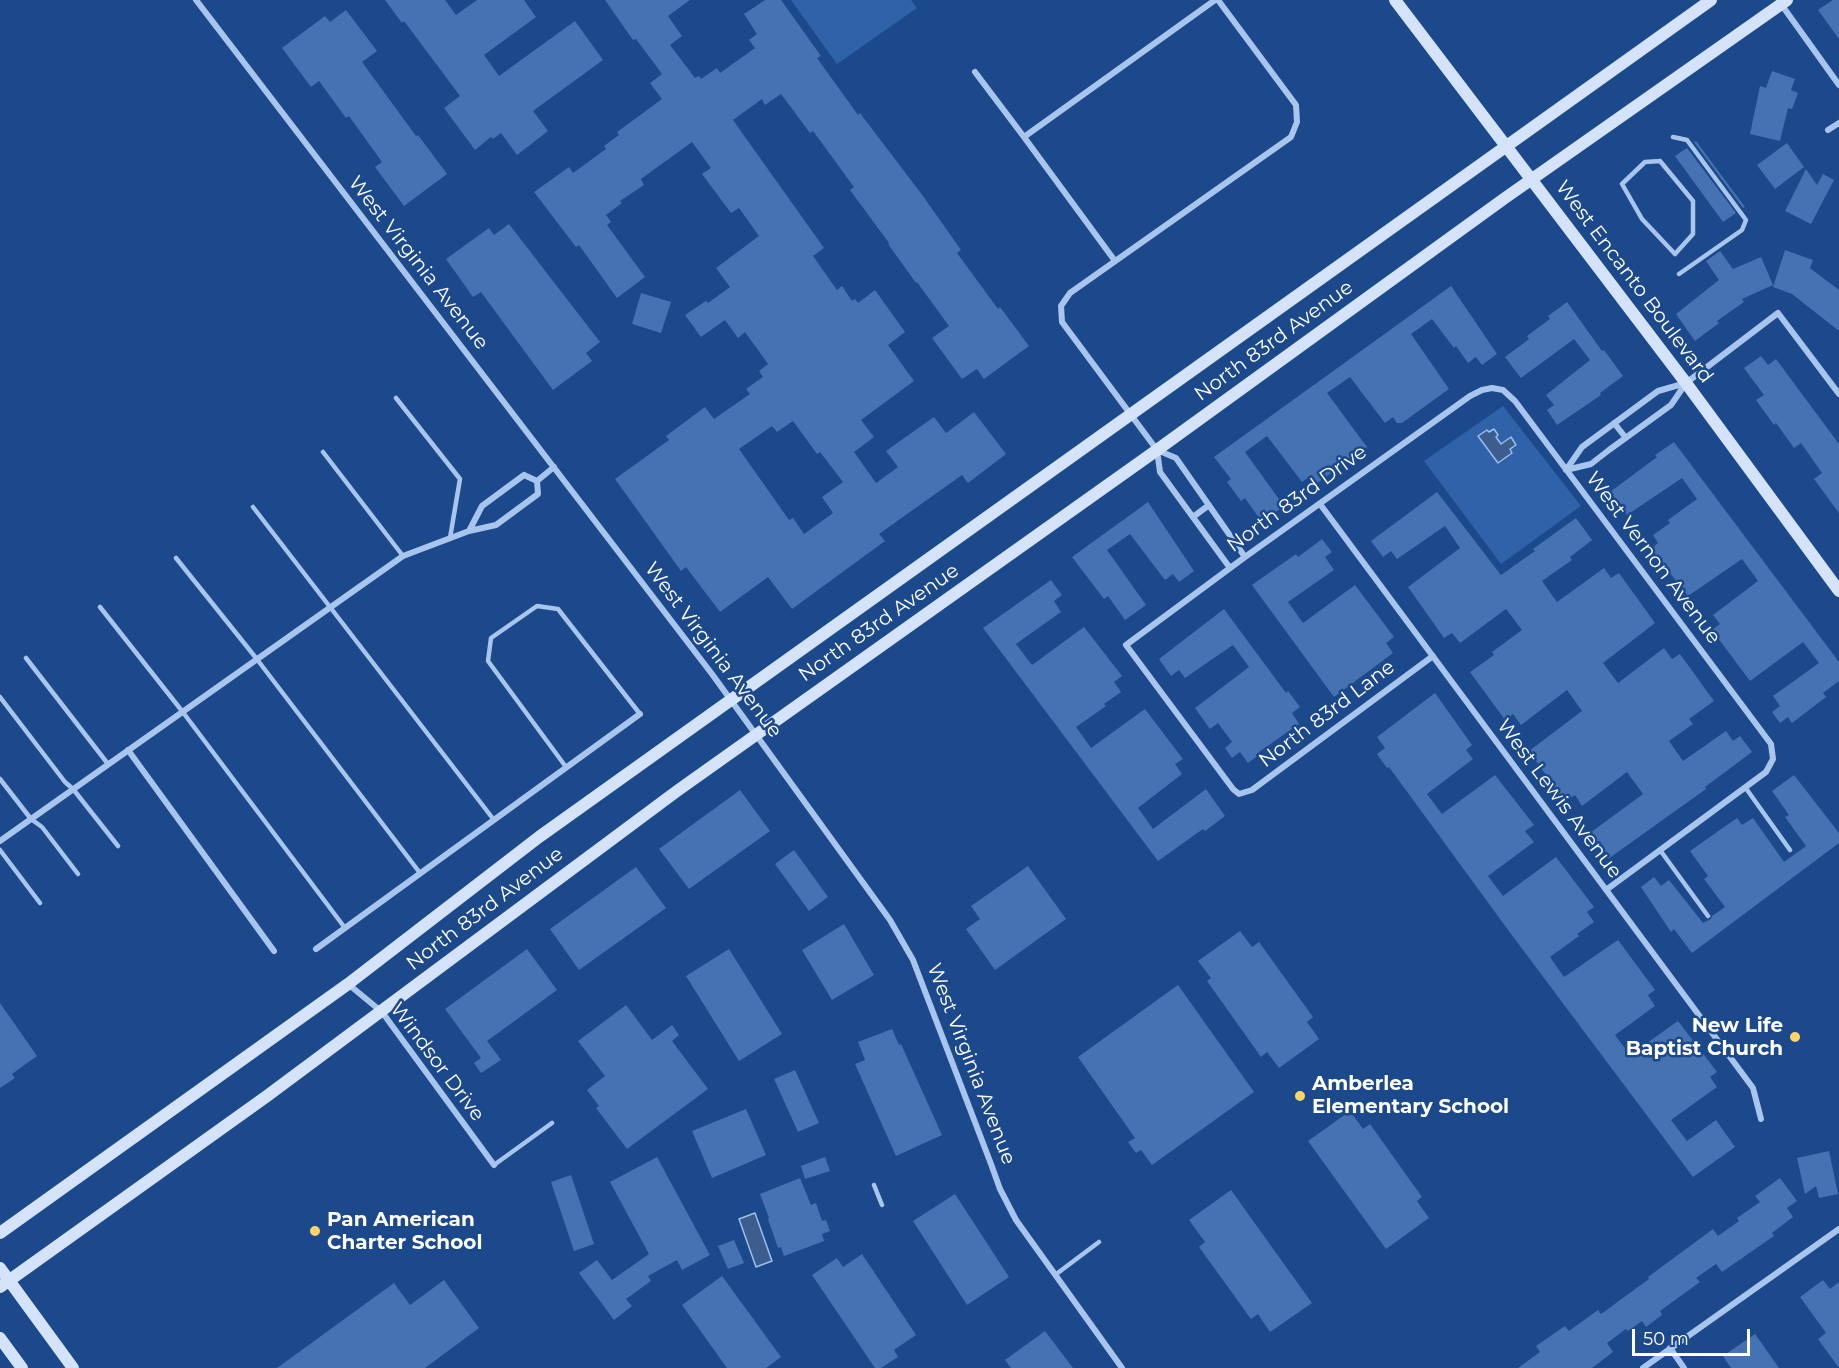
<!DOCTYPE html>
<html>
<head>
<meta charset="utf-8">
<style>
	body { margin:0 }
	#map { position:relative; width:1839px; height:1368px; overflow:hidden; background:#1c498b; font-family:Montserrat,sans-serif }
	canvas { display:block }
	.scale { position:absolute; left:1632px; top:1329px; width:118px; height:27px; box-sizing:border-box; border:3px solid #fff; border-top:0; padding-left:8px; font-size:18px; line-height:21px; white-space:nowrap; color:#fff; -webkit-text-stroke:4px #1c498b; paint-order:stroke }
</style>
</head>
<body>
<div id="map">
<canvas width="1839" height="1368"></canvas>
<div class="scale">50 m</div>
</div>
<script>
const c = document.querySelector('canvas').getContext('2d');
c.lineJoin = 'round';
function fillPath(path, color) {
  c.fillStyle = color;
  c.fill(path, 'evenodd');
}
function toPath(rows) {
  const path = new Path2D();
  for (const r of rows) {
    path.moveTo(r[0], r[1]);
    for (let i = 2; i < r.length; i += 2) path.lineTo(r[i], r[i + 1]);
  }
  return path;
}
function strokePath(path, color, width, dash) {
  c.strokeStyle = color;
  c.lineWidth = width;
  c.lineCap = dash ? 'butt' : 'round';
  c.setLineDash(dash || []);
  c.stroke(path);
}
function drawText(font, color, halo, rows, align = 'center') {
  c.font = font + ' Montserrat,sans-serif';
  c.lineWidth = 5;
  c.setLineDash([]);
  c.textBaseline = 'middle';
  c.strokeStyle = halo;
  c.fillStyle = color;
  for (const [text, x, y, turn = 0] of rows) {
    c.save();
    c.translate(x, y);
    c.rotate((+turn || 0) * Math.PI / 180);
    c.textAlign = isNaN(turn) ? turn : align;
    if (halo) c.strokeText(text, 0, 0);
    c.fillText(text, 0, 0);
    c.restore();
  }
}
const green = toPath([
	[791,0,911,0,917,8,837,64],
	[1503,406,1581,506,1501,564,1424,461]
]);
const water = toPath([
	[1494,429,1498,435,1496,437,1501,444,1511,437,1516,445,1510,449,1512,453,1498,463,1478,436,1487,430,1489,432,1494,429],
	[755,1213,772,1261,756,1267,739,1219,755,1213]
]);
const building = toPath([
	[385,0,445,0,456,15,477,0,524,0,536,17,484,55,499,76,575,21,603,60,533,111,548,131,517,155,501,133,493,139,491,137,475,150,444,108,460,96,404,21,402,23],
	[605,0,690,0,668,16,682,36,670,45,695,78,699,76,701,79,717,68,720,73,755,48,749,40,757,34,744,14,765,0,781,0,821,56,817,58,858,115,860,113,923,196,961,250,957,253,998,309,1000,307,1029,346,984,379,977,369,962,379,932,338,949,326,917,282,916,283,888,244,889,243,850,190,854,187,813,131,810,133,781,94,765,105,762,99,733,120,824,248,813,256,837,290,842,286,852,301,855,299,858,303,875,290,905,332,888,345,914,381,861,420,874,437,854,452,876,483,898,467,886,451,934,417,946,433,974,412,1006,454,968,483,962,475,879,534,885,541,792,609,768,577,720,612,686,567,681,571,615,479,669,440,666,436,705,407,714,419,750,394,746,389,763,377,759,371,768,364,745,332,738,338,725,320,701,337,685,315,706,301,708,303,730,287,716,268,759,236,739,208,731,213,702,174,711,168,692,142,641,179,644,185,620,201,622,203,606,215,611,222,607,225,645,277,617,298,579,245,576,247,534,192,569,167,573,173,606,149,604,146,619,135,617,132,662,99,650,83,662,74,636,39,633,40],
	[793,421,817,454,820,452,843,482,822,497,833,513,804,534,793,518,789,520,739,449,772,426,777,432],
	[1833,0,1839,0,1839,39,1818,10],
	[346,10,377,51,362,62,416,136,418,135,447,174,404,206,375,167,382,162,349,116,346,118,319,81,311,87,282,48,325,16,330,22],
	[1772,71,1795,79,1791,90,1798,93,1792,109,1788,108,1780,141,1750,134,1760,86,1766,88],
	[1696,141,1745,207,1743,208,1694,142],
	[1787,143,1804,167,1775,189,1757,165],
	[1687,148,1736,213,1723,222,1675,156],
	[1806,169,1817,185,1823,174,1834,180,1811,224,1785,211],
	[509,224,600,342,586,353,592,361,553,390,481,292,473,297,446,259,489,228,494,235],
	[1785,250,1813,260,1810,268,1839,290,1839,331,1792,294,1773,287],
	[1720,251,1733,269,1761,257,1773,285,1742,299,1744,302,1717,321,1719,323,1695,341,1676,314,1719,280,1706,261],
	[1451,286,1497,354,1482,365,1476,357,1468,363,1456,346,1454,348,1432,319,1411,334,1449,389,1402,423,1397,423,1393,417,1385,423,1350,377,1327,393,1367,447,1316,484,1310,476,1302,482,1267,436,1245,452,1284,506,1262,522,1245,498,1241,501,1227,482,1231,479,1214,457],
	[641,293,671,302,661,333,632,324],
	[1567,302,1602,351,1604,350,1623,376,1600,393,1601,395,1557,425,1547,410,1554,405,1546,395,1590,360,1574,339,1521,378,1505,357,1529,339,1527,336,1550,319,1548,316],
	[1761,356,1768,365,1776,359,1839,444,1839,513,1814,479,1822,473,1801,443,1794,448,1776,423,1774,425,1756,400,1764,395,1744,368],
	[1674,442,1839,662,1839,681,1823,693,1826,697,1792,723,1788,717,1780,723,1772,712,1780,706,1773,696,1819,663,1803,642,1750,681,1712,630,1720,624,1713,615,1758,581,1742,559,1688,596,1651,549,1658,543,1653,535,1670,523,1668,520,1697,499,1682,478,1627,515,1610,492,1657,457,1655,455],
	[1437,492,1501,575,1535,551,1533,549,1576,518,1592,540,1570,557,1572,560,1542,581,1557,602,1604,568,1611,578,1619,573,1655,623,1603,663,1618,683,1664,648,1672,659,1680,654,1714,701,1689,719,1693,724,1669,741,1683,761,1726,731,1733,741,1740,736,1752,752,1705,787,1706,789,1608,859,1590,833,1643,794,1627,772,1582,806,1575,795,1565,802,1529,751,1582,711,1567,690,1521,725,1513,714,1505,720,1470,672,1494,655,1492,652,1522,630,1506,609,1460,643,1452,633,1444,638,1408,587,1460,548,1445,526,1397,559,1391,551,1383,557,1371,541],
	[1148,502,1194,571,1179,582,1173,574,1165,580,1130,534,1107,550,1146,605,1125,620,1108,596,1104,599,1072,557],
	[1322,539,1332,552,1325,557,1334,570,1288,602,1303,623,1355,585,1394,637,1386,643,1393,653,1334,697,1252,585,1296,554,1298,557],
	[1051,580,1062,595,1054,601,1061,612,1016,644,1032,665,1084,627,1122,676,1114,682,1121,692,1104,704,1106,706,1076,727,1091,748,1145,709,1183,759,1175,764,1182,774,1138,808,1153,829,1206,789,1225,816,1205,831,1203,829,1158,861,983,628],
	[1224,609,1286,693,1288,691,1300,707,1292,713,1299,724,1259,752,1260,754,1248,763,1240,752,1232,758,1225,748,1232,742,1218,723,1210,729,1195,708,1249,667,1233,645,1185,678,1179,670,1171,676,1159,659],
	[1435,693,1472,745,1466,750,1473,759,1427,794,1442,814,1495,775,1534,825,1525,831,1534,842,1488,876,1503,896,1556,857,1594,907,1587,912,1594,922,1577,934,1579,936,1550,957,1564,977,1618,940,1655,990,1648,995,1655,1006,1615,1035,1630,1055,1678,1021,1717,1072,1710,1077,1717,1087,1671,1120,1687,1141,1716,1120,1735,1147,1693,1177,1511,934,1389,767,1387,768,1377,754,1385,748,1377,737],
	[1794,775,1839,833,1839,843,1692,953,1674,929,1671,932,1641,887,1654,877,1661,886,1669,880,1703,923,1711,919,1712,916,1725,907,1704,879,1708,876,1690,851,1737,818,1742,825,1753,818,1784,862,1806,846,1785,817,1789,815,1772,791],
	[740,790,770,831,689,889,659,849],
	[794,850,828,897,809,911,775,864],
	[1028,866,1066,919,995,970,966,929,980,919,971,906],
	[636,867,666,908,579,970,550,929],
	[844,924,874,975,832,1000,802,950],
	[1240,931,1252,947,1259,942,1313,1017,1307,1022,1319,1039,1279,1068,1267,1052,1261,1057,1207,981,1211,978,1198,961],
	[527,949,557,990,487,1041,501,1060,481,1073,474,1063,481,1058,445,1009],
	[729,949,782,1034,739,1061,686,976],
	[1178,985,1254,1092,1152,1165,1141,1150,1136,1153,1128,1142,1135,1138,1078,1057],
	[0,1003,37,1056,12,1074,15,1078,0,1088],
	[626,1005,652,1040,672,1025,679,1035,672,1041,708,1089,627,1149,596,1108,599,1106,587,1090,605,1076,578,1041],
	[892,1029,899,1045,901,1044,942,1135,896,1156,855,1064,865,1060,858,1042],
	[795,1070,819,1123,798,1132,774,1079],
	[746,1109,766,1155,712,1178,692,1131],
	[1350,1111,1363,1129,1370,1124,1422,1197,1417,1201,1429,1218,1386,1249,1308,1141],
	[1829,1151,1838,1194,1819,1198,1816,1186,1805,1194,1797,1158],
	[657,1157,710,1255,682,1270,677,1260,648,1276,651,1281,626,1299,632,1306,614,1320,579,1273,597,1260,612,1280,649,1254,610,1182],
	[825,1157,830,1171,805,1179,801,1166],
	[571,1175,594,1244,574,1251,551,1182],
	[800,1178,811,1205,816,1203,822,1221,826,1220,830,1231,822,1234,824,1241,784,1256,781,1247,778,1248,768,1219,769,1218,760,1194],
	[1780,1178,1797,1201,1787,1208,1793,1217,1772,1233,1774,1236,1722,1272,1716,1264,1696,1278,1700,1282,1660,1311,1662,1315,1646,1327,1642,1321,1628,1331,1626,1329,1607,1343,1613,1352,1592,1368,1518,1368,1540,1352,1536,1346,1565,1326,1569,1331,1598,1310,1601,1314,1649,1279,1648,1277,1713,1229,1718,1236,1739,1221,1737,1218,1760,1202,1755,1196],
	[1231,1190,1312,1303,1270,1332,1258,1314,1251,1319,1199,1247,1205,1242,1189,1220],
	[955,1194,1009,1277,967,1305,913,1221],
	[734,1240,744,1263,728,1269,718,1246],
	[862,1254,916,1335,894,1350,898,1357,881,1368,875,1368,812,1275,837,1258,843,1267],
	[722,1276,781,1357,766,1368,727,1368,682,1305],
	[444,1280,479,1328,425,1368,277,1368,394,1283,410,1305],
	[1823,1280,1830,1289,1839,1282,1839,1368,1818,1339,1826,1333,1800,1297],
	[1045,1331,1073,1368,1011,1368,1005,1360],
	[1755,1334,1779,1368,1731,1368,1723,1356]
]);
const lane = toPath([
	[1673,137,1687,140,1746,220,1742,230,1679,274],
	[1660,161,1693,201,1693,234,1675,254,1642,219,1622,184,1645,162,1660,161],
	[396,398,460,479,450,538],
	[323,452,403,556],
	[253,507,494,820],
	[176,558,256,658,420,873],
	[100,607,182,711,345,928],
	[26,658,108,764],
	[0,697,65,782,73,789,118,846],
	[566,767,488,661,491,638,537,606,558,609,640,714],
	[0,779,31,819,42,827,78,874],
	[1745,787,1790,850],
	[0,850,40,903],
	[1660,850,1708,916],
	[494,1165,552,1123],
	[874,1185,882,1205],
	[1055,1275,1099,1242]
]);
const street = toPath([
	[196,0,712,674,890,920,913,960,991,1164,1000,1189,1016,1220,1122,1368],
	[1218,0,1296,105,1297,122,1291,137,1070,293,1061,306,1062,322,1157,450,1160,472,1230,568],
	[1781,4,1839,85],
	[975,72,1024,137],
	[1828,130,1839,123],
	[1115,261,1024,137,1215,0],
	[1614,423,1626,438],
	[1157,450,1176,458,1245,557],
	[1566,470,1591,464,1609,450,1671,405,1686,383,1778,313,1839,394],
	[1566,470,1582,447,1658,391,1686,383],
	[524,475,537,481,538,494,496,525,469,531,482,506,524,475],
	[537,481,554,467],
	[1320,504,1753,1088,1761,1119],
	[1193,517,1209,505],
	[1433,656,1252,790,1239,794,1233,789,1126,645,1245,557,1470,396,1482,390,1492,388,1503,390,1515,401,1771,744,1773,759,1766,772,1606,890],
	[128,750,274,951],
	[0,841,403,556,469,531],
	[316,949,640,714],
	[348,984,382,1012,494,1165],
	[1670,1348,1684,1368],
	[1643,1368,1839,1229]
]);
const secondary = toPath([
	[1395,0,1686,383,1839,591],
	[0,1233,348,984,539,837,1711,0],
	[0,1268,73,1368],
	[0,1287,267,1096,677,791,1157,450,1505,198,1787,0],
	[0,1338,22,1368]
]);
const markers = [
	[1795,1037,6,"#fdd665"],
	[1300,1096,6,"#fdd665"],
	[315,1231,6,"#fdd665"]
];
const streetNames = [
	["West Virginia Avenue",418,263,52],
	["West Encanto Boulevard",1634,282,53],
	["North 83rd Avenue",1274,341,-36],
	["North 83rd Drive",1297,499,-36],
	["West Vernon Avenue",1653,558,53],
	["North 83rd Avenue",879,623,-35],
	["West Virginia Avenue",713,650,53],
	["North 83rd Lane",1327,714,-37],
	["West Lewis Avenue",1559,799,53],
	["North 83rd Avenue",485,909,-37],
	["Windsor Drive",437,1062,53],
	["West Virginia Avenue",971,1064,69]
];
const poiNames = [
	["New Life",1783,1026,"right"],
	["Baptist Church",1783,1049,"right"],
	["Amberlea",1312,1084],
	["Elementary School",1312,1107],
	["Pan American",327,1220],
	["Charter School",327,1243]
];
fillPath(green, '#2f62a9');
fillPath(water, '#3d5d8e');
strokePath(water, '#9bbfef', 1.5);
fillPath(building, '#4472b3');
strokePath(lane, '#a8c5ed', 4.5);
strokePath(street, '#a8c5ed', 6);
strokePath(secondary, '#d4e3f9', 12);
for (const [x, y, r, color] of markers) {
  const dot = new Path2D();
  dot.arc(x, y, r, 0, 2 * Math.PI);
  c.fillStyle = color;
  c.fill(dot);
  strokePath(dot, '#1c498b', 2);
}
drawText('20px', '#fff', '#1c498b', streetNames);
drawText('bold 20px', '#fff', '#1c498b', poiNames, 'left');
</script>
</body>
</html>
